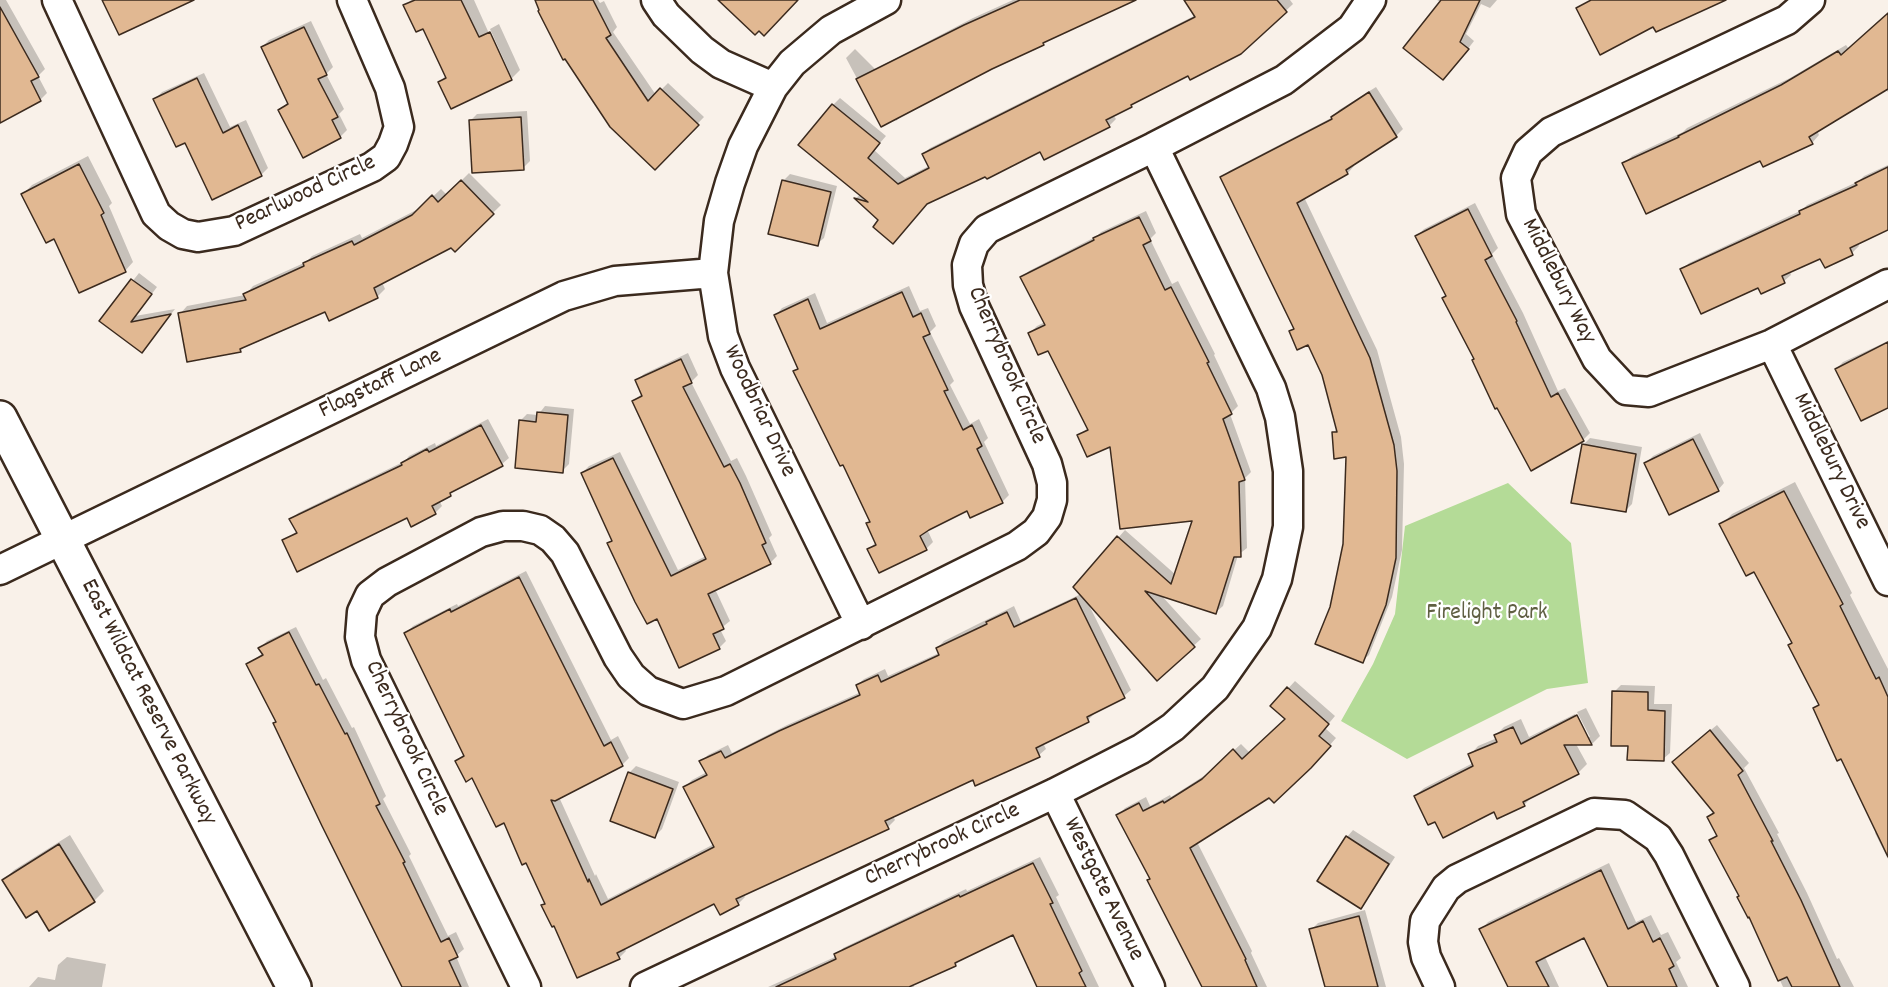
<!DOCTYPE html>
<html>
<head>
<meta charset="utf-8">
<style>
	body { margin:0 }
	canvas { display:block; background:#f9f1e9 }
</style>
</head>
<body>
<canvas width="1888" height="987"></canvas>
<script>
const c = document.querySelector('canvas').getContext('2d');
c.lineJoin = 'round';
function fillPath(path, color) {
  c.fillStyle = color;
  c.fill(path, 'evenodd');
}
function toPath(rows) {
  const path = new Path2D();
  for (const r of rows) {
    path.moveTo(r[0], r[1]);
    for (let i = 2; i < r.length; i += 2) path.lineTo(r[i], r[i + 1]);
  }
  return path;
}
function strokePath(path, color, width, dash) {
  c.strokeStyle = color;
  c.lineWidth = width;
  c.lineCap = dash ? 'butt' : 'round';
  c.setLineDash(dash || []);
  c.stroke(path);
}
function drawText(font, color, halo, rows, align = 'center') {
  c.font = font + ' Dekko,sans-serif';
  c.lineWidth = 4.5;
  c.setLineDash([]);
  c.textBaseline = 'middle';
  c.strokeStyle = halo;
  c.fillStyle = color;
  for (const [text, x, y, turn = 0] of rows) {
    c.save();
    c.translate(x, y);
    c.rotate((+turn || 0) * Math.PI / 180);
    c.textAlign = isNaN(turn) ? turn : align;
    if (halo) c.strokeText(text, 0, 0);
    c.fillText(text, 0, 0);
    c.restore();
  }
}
const green = toPath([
	[1508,483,1571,543,1588,683,1547,689,1407,759,1341,721,1373,664,1395,614,1405,526]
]);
const shadow = toPath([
	[0,0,6,0,45,69,38,76,47,93,40,100,0,119],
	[411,0,474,0,509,78,512,78,490,29,499,24,520,70,511,79,440,82,446,75,424,27,405,6],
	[536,0,598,0,600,3,604,1,617,27,613,32,656,95,668,83,704,117,655,168,541,10],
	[1013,0,1132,0,1048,39,1043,44,904,113,896,121,895,118,882,125,846,58,855,49,876,70,881,66,973,18],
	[1186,0,1290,0,1293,4,1241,53,1189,74,1136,101,1131,106,1113,115,1116,119,1109,126,1041,150,880,220,856,198,861,194,833,105,840,98,886,136,874,150,905,178,929,166,923,154,930,148,1196,15],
	[1437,0,1497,0,1490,8,1481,4,1466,34,1474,41,1450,72,1441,2],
	[1888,14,1888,92,1885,89,1817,130,1819,135,1812,143,1761,159,1624,164,1632,156,1683,132,1687,128,1790,78,1846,45,1849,49],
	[311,21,333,67,326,74,344,109,339,114,347,130,340,137,280,110,288,102,262,47,269,40],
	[204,73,230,127,246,120,268,168,261,175,186,141,155,99,162,92],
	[1376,87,1403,129,1396,136,1353,163,1354,166,1348,173,1304,197,1377,350,1401,437,1404,464,1402,550,1392,597,1369,655,1362,661,1331,607,1345,544,1347,455,1333,433,1337,429,1323,375,1309,343,1291,331,1295,327,1222,178,1229,171,1333,117,1339,110],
	[527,111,530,161,523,168,470,121,477,114],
	[88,156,112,203,109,206,133,262,125,271,55,237,23,194,32,185],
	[1888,165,1888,229,1858,243,1859,246,1852,253,1825,266,1821,257,1790,271,1791,275,1784,281,1759,286,1682,270,1689,263,1802,210,1807,205,1859,181,1864,176],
	[469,173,501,205,455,250,451,246,382,282,385,289,377,297,325,310,246,345,240,351,180,314,187,306,245,295,253,286,306,262,312,256,360,234,362,238,422,207,441,189,447,195],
	[790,174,837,186,824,238,817,244,783,181],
	[1475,203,1498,248,1492,254,1523,313,1558,391,1565,388,1590,433,1583,440,1476,358,1447,296,1417,236,1424,229],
	[1146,211,1156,233,1150,239,1172,284,1178,281,1215,354,1214,355,1238,406,1230,414,1251,472,1245,478,1247,548,1238,555,1223,606,1216,612,1161,595,1201,639,1157,679,1088,603,1131,690,1124,696,1094,712,1095,713,1088,720,1043,743,1046,749,1039,755,973,778,893,816,895,820,888,827,743,894,745,897,738,904,715,902,624,948,626,951,619,958,554,924,543,905,546,903,527,861,504,821,473,776,457,761,464,754,406,633,413,626,457,604,458,606,526,571,611,740,618,736,629,758,622,765,559,797,595,876,596,874,608,899,714,844,685,787,692,780,707,772,701,762,708,755,728,745,732,753,787,725,861,692,857,685,864,679,885,669,888,676,939,653,937,648,944,641,1014,606,1021,622,1081,594,1075,587,1125,530,1176,575,1194,519,1111,444,1079,435,1088,428,1049,349,1030,333,1037,326,1045,322,1022,277,1029,271,1097,236,1101,232],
	[139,273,157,287,135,316,175,309,142,351,101,321],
	[909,286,920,311,928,308,936,326,930,332,954,381,950,385,970,424,979,419,988,438,984,442,1009,495,1002,502,968,509,927,529,933,542,926,549,869,549,876,542,868,524,871,521,843,463,795,371,799,367,776,315,782,308,815,293,827,323],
	[1888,341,1888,407,1836,369,1843,362],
	[688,353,698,375,691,382,731,461,737,458,746,476,772,535,769,538,777,556,770,563,715,589,730,621,720,629,726,641,719,648,609,543,613,540,582,473,589,466,620,452,678,570,706,556,633,401,643,393,637,380,644,374],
	[545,406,574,409,569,464,562,471,520,421,527,414,538,415],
	[488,419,509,458,502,464,456,489,439,500,442,506,435,513,407,516,284,541,297,531,291,520,298,513,405,461,409,456,435,443,436,446],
	[1700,433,1724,483,1718,490,1646,463,1653,456],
	[1590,438,1642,447,1632,504,1625,511,1583,445],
	[1795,482,1852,593,1850,595,1888,669,1888,859,1875,833,1877,831,1842,757,1815,708,1820,703,1793,643,1754,570,1721,525,1732,514],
	[296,627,323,680,326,678,352,728,354,727,386,796,383,799,411,854,409,856,448,936,456,932,464,949,456,956,469,987,404,987,278,721,248,664,263,653,260,648,267,641],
	[1295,681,1335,716,1325,728,1336,738,1317,760,1270,796,1197,842,1252,951,1251,953,1267,987,1205,987,1118,815,1125,808,1146,797,1150,806,1170,795,1171,797,1210,772,1241,744,1250,753,1287,719,1272,706],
	[1621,685,1655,686,1654,704,1672,704,1670,753,1663,759,1629,745,1614,692],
	[1586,708,1600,736,1592,744,1576,744,1587,764,1578,773,1532,797,1524,805,1436,820,1415,796,1424,788,1473,763,1470,755,1478,746,1497,738,1495,736,1504,727,1521,719,1529,737,1575,714,1586,737,1590,737,1577,712],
	[1717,725,1749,763,1744,768,1779,833,1777,834,1807,893,1837,959,1839,958,1854,987,1783,987,1750,915,1711,840,1718,833,1709,817,1714,811,1680,755],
	[636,766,679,782,662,829,655,836,629,773],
	[1353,830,1395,857,1367,900,1360,907,1347,837],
	[70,835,104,891,94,901,38,909,4,880,14,870],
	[1040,857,1059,895,1056,897,1099,987,1039,987,1014,933,963,957,955,965,913,984,914,987,768,987,837,956,843,948,966,889,967,891],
	[1609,863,1636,922,1651,915,1661,935,1668,932,1681,958,1676,962,1688,987,1610,987,1584,936,1545,957,1559,987,1508,987,1481,930,1488,922],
	[1365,910,1386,987,1330,987,1311,930,1318,923],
	[67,957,106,964,102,987,29,987,38,977,55,980,58,965]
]);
const building = toPath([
	[102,0,194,0,119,35,102,0],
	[415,0,461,0,479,37,490,32,512,80,451,109,438,82,446,78,423,29,416,32,403,5,415,0],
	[535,0,593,0,611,35,606,38,648,101,660,88,699,125,655,170,610,127,565,59,563,60,538,11,539,10,535,0],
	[718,0,798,0,764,36,759,31,755,35,718,0],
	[1020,0,1136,0,1043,43,1044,45,992,69,881,127,856,79,964,25,1020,0],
	[1184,0,1277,0,1287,12,1241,54,1190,80,1188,76,1131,105,1132,107,1106,120,1110,127,1044,160,1040,152,987,179,985,177,927,204,893,244,873,227,878,220,854,198,868,202,798,145,832,104,880,143,868,158,898,184,929,168,922,154,1195,17,1184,0],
	[1441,0,1480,0,1460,42,1469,49,1443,80,1403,48,1441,0],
	[1591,0,1726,0,1656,32,1653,27,1600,55,1576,8,1591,0],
	[0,7,39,77,31,81,41,101,0,123,0,7],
	[1888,13,1888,89,1809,137,1813,144,1763,167,1760,161,1646,214,1622,163,1679,137,1678,136,1781,85,1838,51,1841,55,1888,13],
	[304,27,327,75,318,79,338,117,332,120,341,138,303,158,278,110,288,104,261,47,304,27],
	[197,78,223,133,238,125,262,176,212,200,185,143,176,147,153,99,197,78],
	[1369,92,1397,137,1346,170,1348,174,1297,203,1370,358,1394,445,1397,471,1396,558,1386,605,1363,663,1315,644,1330,607,1343,544,1346,457,1334,459,1332,432,1337,432,1322,375,1308,345,1297,350,1289,331,1294,329,1220,177,1332,119,1331,117,1369,92],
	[521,117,524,170,472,173,469,120,521,117],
	[79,164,104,213,101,215,126,272,79,293,54,239,46,243,21,194,79,164],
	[1888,167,1888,230,1850,248,1853,255,1825,268,1820,259,1782,276,1785,283,1761,294,1758,288,1701,314,1680,269,1800,214,1799,211,1857,185,1855,183,1888,167],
	[461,180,494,214,455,252,451,248,374,288,378,298,329,321,325,312,240,349,241,352,187,362,178,313,246,300,243,294,304,266,303,263,352,241,354,245,412,215,432,195,438,202,461,180],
	[782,180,831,192,818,246,768,234,782,180],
	[1468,209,1492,256,1485,260,1517,321,1516,322,1551,397,1558,393,1584,441,1531,471,1497,408,1495,409,1472,360,1474,359,1442,298,1446,296,1415,236,1468,209],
	[1139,217,1151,241,1143,245,1165,290,1171,287,1209,362,1207,363,1232,414,1223,419,1245,480,1239,482,1241,557,1234,557,1216,614,1145,591,1195,647,1157,681,1073,587,1117,536,1171,584,1192,521,1120,529,1110,447,1087,457,1077,435,1088,430,1048,351,1038,355,1028,333,1045,325,1020,277,1094,240,1093,238,1139,217],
	[131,279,152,294,131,322,171,314,142,353,99,321,131,279],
	[902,292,913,317,921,313,930,334,923,337,948,390,944,391,963,430,972,425,982,446,977,449,1003,503,970,518,967,511,929,530,920,536,927,550,879,573,867,549,876,545,866,523,870,522,843,465,840,466,793,371,798,369,774,315,808,299,820,329,902,292],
	[1888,342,1888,408,1861,421,1835,369,1888,342],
	[681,359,692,383,683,387,724,467,730,464,740,483,766,543,762,545,771,564,708,594,724,629,713,634,720,649,679,668,657,619,647,624,635,602,607,543,612,541,581,473,613,458,671,576,706,559,632,401,642,396,635,380,681,359],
	[537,412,568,415,563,473,515,468,519,420,536,422,537,412],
	[481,425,503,466,450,493,451,496,432,506,436,514,411,527,407,518,297,572,282,540,297,533,289,519,402,465,401,463,427,449,429,452,481,425],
	[1693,439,1719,491,1669,515,1644,463,1693,439],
	[1582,444,1636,454,1626,512,1571,503,1582,444],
	[1784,491,1843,604,1840,606,1876,679,1879,677,1888,697,1888,857,1841,759,1837,761,1813,708,1819,705,1788,645,1792,643,1754,572,1746,576,1719,524,1784,491],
	[519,577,604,746,611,742,623,766,555,801,551,800,588,882,589,879,601,905,714,847,683,787,707,775,699,761,721,751,725,758,779,731,860,695,856,685,878,675,881,682,939,655,936,648,987,624,986,622,1007,612,1014,627,1076,598,1125,698,1087,717,1089,722,1036,748,1040,757,975,786,973,780,885,821,889,829,736,899,739,905,720,915,714,904,617,953,620,959,577,978,554,926,552,927,541,905,545,904,526,863,522,865,504,823,496,827,472,778,466,782,455,761,464,756,404,633,450,609,451,612,519,577],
	[289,632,316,685,319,684,345,734,347,733,380,804,376,806,405,862,403,863,441,942,449,938,458,957,449,961,461,987,402,987,322,826,273,723,276,722,246,664,263,655,258,648,289,632],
	[1287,687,1329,724,1319,736,1331,746,1311,768,1274,803,1269,798,1190,848,1246,959,1245,960,1257,987,1202,987,1147,880,1150,879,1116,815,1139,803,1143,811,1163,801,1164,803,1202,779,1233,749,1242,759,1285,719,1270,706,1287,687],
	[1612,691,1648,692,1648,710,1665,711,1664,761,1627,760,1628,746,1611,746,1612,691],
	[1577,715,1592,745,1564,745,1579,774,1523,802,1525,806,1497,819,1494,812,1443,838,1435,822,1428,825,1414,796,1473,766,1468,754,1497,742,1494,735,1513,727,1521,744,1577,715],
	[1710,730,1743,771,1738,775,1773,841,1771,841,1801,900,1840,987,1792,987,1787,977,1778,981,1749,917,1748,918,1737,897,1739,896,1709,840,1717,836,1707,817,1714,813,1672,762,1710,730],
	[628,772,673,789,655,838,610,821,628,772],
	[1346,836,1389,864,1361,909,1317,881,1346,836],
	[59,844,95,902,49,931,37,911,26,918,2,880,59,844],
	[1033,863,1053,903,1050,904,1082,971,1079,973,1086,987,1037,987,1013,935,955,963,956,966,909,987,776,987,836,959,834,954,959,895,960,897,1033,863],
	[1601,870,1628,929,1643,921,1653,942,1660,938,1674,966,1669,969,1677,987,1608,987,1584,938,1536,962,1549,987,1508,987,1479,929,1601,870],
	[1359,916,1378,987,1325,987,1309,929,1359,916]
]);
const street = toPath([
	[57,0,156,214,169,226,183,234,198,237,234,231,372,167,386,157,393,144,399,127,390,88,352,0],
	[656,0,666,15,702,50,721,64,773,87],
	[1810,0,1787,20,1551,132,1528,152,1516,178,1521,214,1597,359,1626,390,1649,392,1772,344,1888,284],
	[1154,147,1284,80,1352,28,1371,0],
	[1772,344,1888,581],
	[0,570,564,296,615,281,713,273],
	[861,625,735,368,723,336,713,273,719,221,730,183,743,146,773,87,792,63,831,30,886,0],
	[1055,793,1150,987],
	[526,987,366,660,360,637,362,612,370,595,387,582,481,532,503,526,523,526,540,530,553,539,565,553,618,657,631,676,648,691,683,704,726,691,1017,546,1036,532,1047,517,1052,500,1052,483,1047,464,974,306,968,285,967,265,974,244,987,229,1154,147,1271,388,1280,417,1288,471,1288,527,1277,579,1257,628,1215,688,1173,727,1141,749,1055,793,645,987],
	[1440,987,1426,957,1423,942,1425,921,1446,888,1457,879,1594,813,1625,815,1658,838,1669,855,1735,987]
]);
const secondary = toPath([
	[0,418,294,987]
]);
const streetNames = [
	["Pearlwood Circle",306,195,-25],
	["Middlebury Way",1557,282,63],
	["Cherrybrook Circle",1005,366,67],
	["Flagstaff Lane",381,385,-26],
	["Woodbriar Drive",758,412,65],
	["Middlebury Drive",1830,462,64],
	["East Wildcat Reserve Parkway",147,703,63],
	["Cherrybrook Circle",405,739,65],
	["Cherrybrook Circle",943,846,-25],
	["Westgate Avenue",1102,890,64]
];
const parkNames = [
	["Firelight Park",1487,615]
];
fillPath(green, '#b4db97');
fillPath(shadow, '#0003');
fillPath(building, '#e1b892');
strokePath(building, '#3b2a1e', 1.5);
strokePath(street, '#3b2a1e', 33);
strokePath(secondary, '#3b2a1e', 38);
strokePath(street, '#fff', 28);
strokePath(secondary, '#fff', 33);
drawText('24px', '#3b2a1e', '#fff', streetNames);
drawText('24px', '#5f5f42', '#fff', parkNames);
</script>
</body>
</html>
